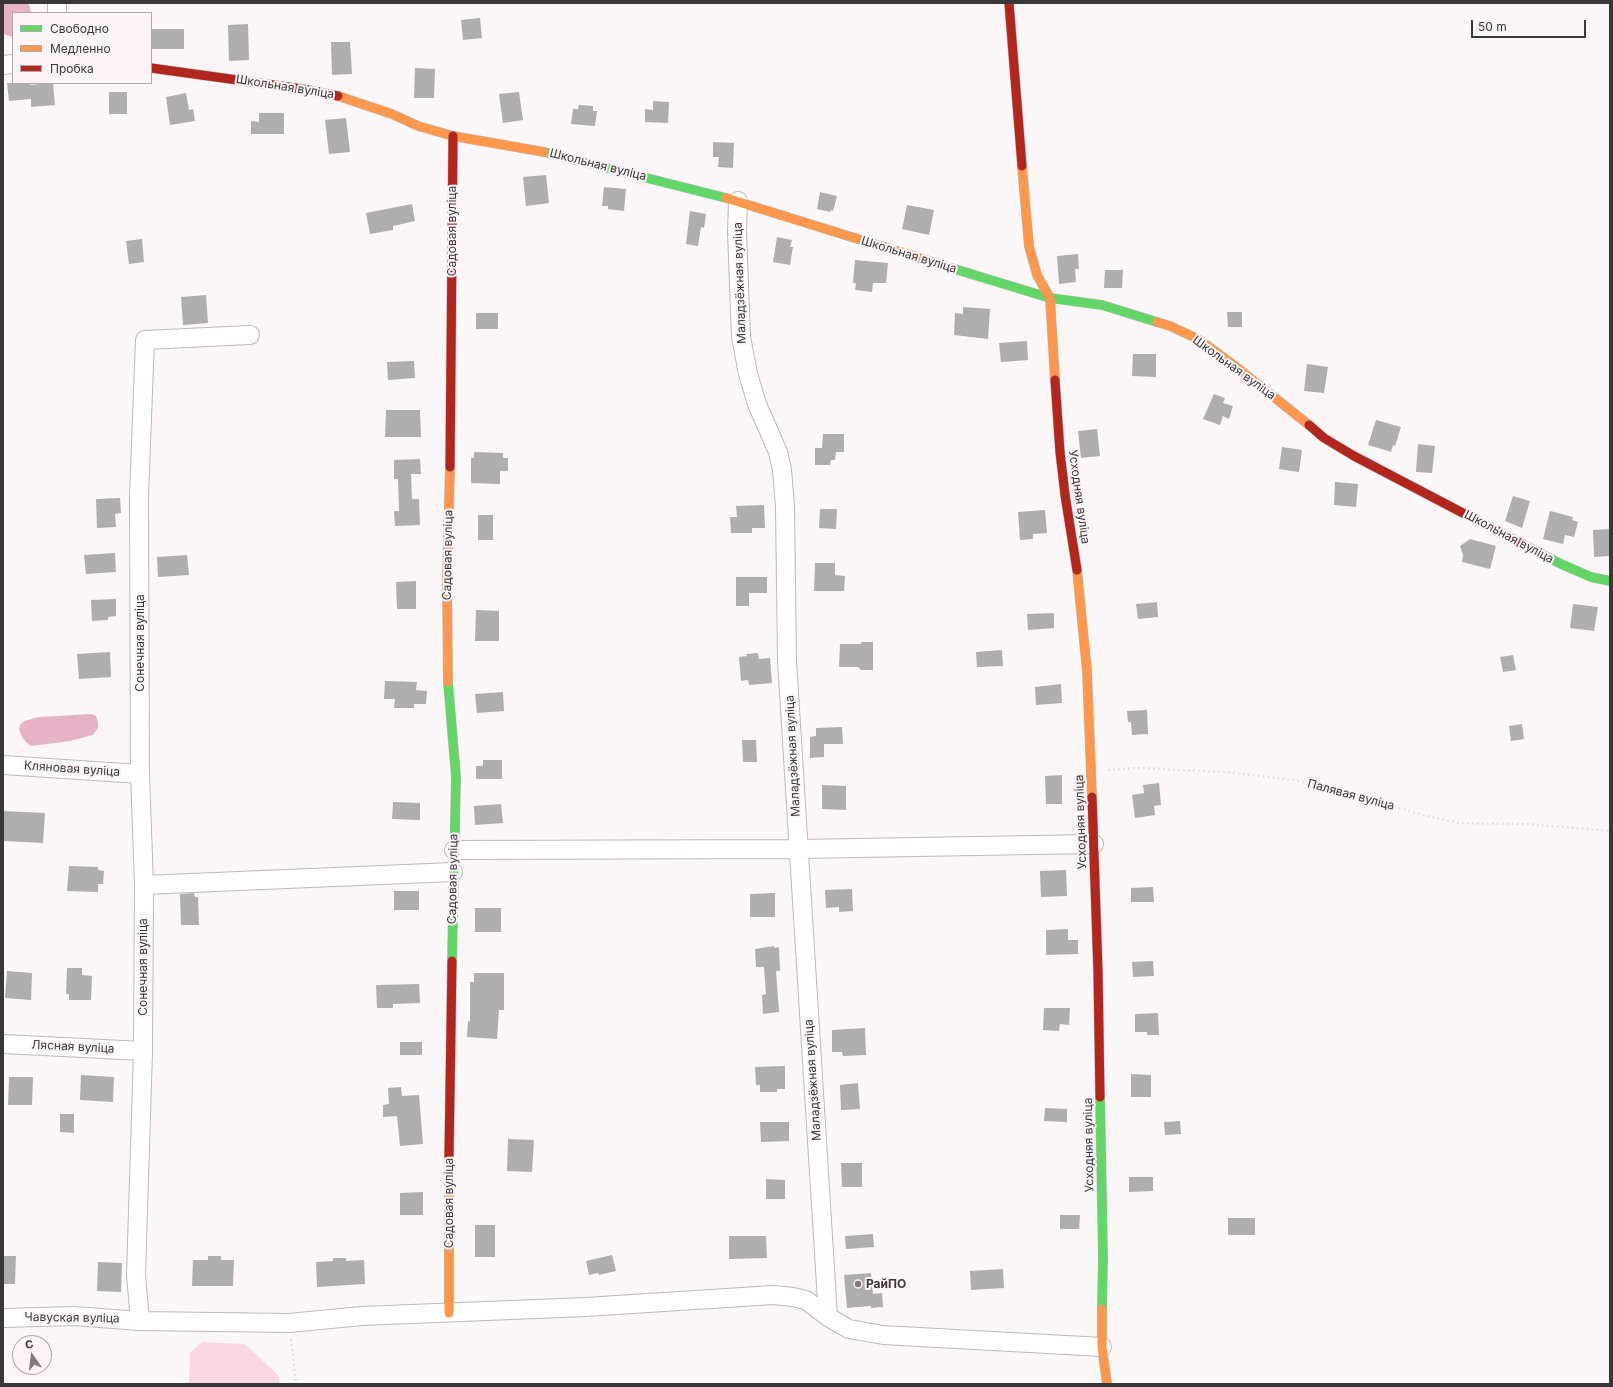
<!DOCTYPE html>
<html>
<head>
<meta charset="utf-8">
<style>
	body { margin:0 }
	#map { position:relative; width:1613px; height:1387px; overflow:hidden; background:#fbf6f8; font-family:Inter,sans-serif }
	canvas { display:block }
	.frame { position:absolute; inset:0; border:4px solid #3a3738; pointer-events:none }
	.legend { position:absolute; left:12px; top:12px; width:140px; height:72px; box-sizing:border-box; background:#fdf4f7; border:1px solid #afa8ab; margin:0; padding:5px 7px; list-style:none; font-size:12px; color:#3a3738 }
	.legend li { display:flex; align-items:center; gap:8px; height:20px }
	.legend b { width:20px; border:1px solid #afa8ab }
	.north { position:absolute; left:12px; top:1335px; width:40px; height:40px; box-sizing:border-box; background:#fdf4f7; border:1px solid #afa8ab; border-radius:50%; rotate:346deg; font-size:11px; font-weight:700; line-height:16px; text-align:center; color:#3a3738 }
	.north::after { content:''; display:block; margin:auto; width:14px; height:18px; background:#7e7a7b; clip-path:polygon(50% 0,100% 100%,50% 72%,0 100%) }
	.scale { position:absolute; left:1471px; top:20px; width:115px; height:18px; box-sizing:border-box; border:2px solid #3a3738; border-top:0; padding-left:5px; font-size:12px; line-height:14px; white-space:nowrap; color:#3a3738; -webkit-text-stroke:3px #fdf4f7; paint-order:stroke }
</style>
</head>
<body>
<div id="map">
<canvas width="1613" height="1387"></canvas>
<div class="frame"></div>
<ul class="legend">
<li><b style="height:5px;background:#63d668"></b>Свободно</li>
<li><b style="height:5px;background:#ff974d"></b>Медленно</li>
<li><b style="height:5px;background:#b3261e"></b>Пробка</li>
</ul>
<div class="north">С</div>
<div class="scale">50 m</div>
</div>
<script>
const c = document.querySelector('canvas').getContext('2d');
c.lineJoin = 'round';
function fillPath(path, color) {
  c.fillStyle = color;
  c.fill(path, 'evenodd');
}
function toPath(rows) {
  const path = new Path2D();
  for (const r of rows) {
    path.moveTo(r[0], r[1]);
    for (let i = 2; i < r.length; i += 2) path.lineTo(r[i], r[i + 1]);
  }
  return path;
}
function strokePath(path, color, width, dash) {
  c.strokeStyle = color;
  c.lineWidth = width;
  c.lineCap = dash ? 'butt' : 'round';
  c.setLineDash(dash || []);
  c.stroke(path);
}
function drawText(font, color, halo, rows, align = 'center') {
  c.font = font + ' Inter,sans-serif';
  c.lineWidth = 4;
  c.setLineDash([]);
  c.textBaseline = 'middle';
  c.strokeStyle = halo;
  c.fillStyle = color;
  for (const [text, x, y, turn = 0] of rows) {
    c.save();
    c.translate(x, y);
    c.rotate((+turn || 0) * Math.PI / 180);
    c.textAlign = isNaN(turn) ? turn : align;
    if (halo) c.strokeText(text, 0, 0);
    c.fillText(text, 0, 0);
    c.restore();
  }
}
const green = toPath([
	[202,1342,245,1344,278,1375,280,1384,189,1384,190,1353]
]);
const water = toPath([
	[3,3,28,3,30,7,31,13,13,13,13,37,3,34],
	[91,714,96,716,98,722,98,728,93,735,70,741,31,746,26,742,22,737,19,729,20,725,24,721,39,717]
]);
const building = toPath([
	[480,18,482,38,463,40,461,20],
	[248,24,249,60,229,61,228,25],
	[151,29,184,29,184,49,151,49],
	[331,42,350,42,352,74,332,75],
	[415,68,435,69,434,98,414,98],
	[7,83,30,83,30,85,53,83,55,105,31,107,31,99,9,101],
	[109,92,127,92,127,114,109,114],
	[519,92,523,120,503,123,499,94],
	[186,93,189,110,193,109,195,121,170,125,166,97],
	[653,101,669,102,668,123,645,122,645,109,653,110],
	[579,105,593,106,593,111,597,111,595,126,571,124,573,109,578,109],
	[259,113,284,113,284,134,251,134,251,121,259,122],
	[346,118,350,152,329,154,325,120],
	[713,142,734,143,733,168,718,167,719,157,713,157],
	[546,175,549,203,526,206,523,177],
	[604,187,626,189,624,211,608,209,608,206,602,206],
	[820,192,837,196,833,211,831,210,830,212,817,209],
	[412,204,415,221,393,226,393,230,370,234,366,213],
	[907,205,934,210,929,235,902,229],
	[690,211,706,214,704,228,701,227,698,246,686,244],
	[777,237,792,240,790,247,793,247,790,265,773,262],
	[142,239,144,262,129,264,126,241],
	[1078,254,1079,269,1075,269,1076,282,1059,284,1057,256],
	[855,260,888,263,886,283,873,283,872,292,855,290,856,283,853,283],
	[1105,270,1123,270,1122,288,1104,288],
	[206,295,208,323,183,325,181,297],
	[963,307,990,309,988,339,954,335,955,313,963,314],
	[1227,312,1242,312,1242,327,1228,327],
	[476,313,498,313,498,329,476,329],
	[1027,341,1028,360,1001,362,999,343],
	[1133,354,1156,354,1156,377,1132,376],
	[414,361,415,378,388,380,387,362],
	[1307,364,1328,367,1324,393,1304,391],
	[1214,394,1225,398,1223,403,1233,406,1229,419,1223,416,1220,425,1203,419],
	[386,410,420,410,421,437,385,437],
	[1376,420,1401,427,1395,446,1393,445,1391,452,1368,445],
	[1097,429,1100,456,1081,458,1078,431],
	[823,434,844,434,844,452,836,452,835,460,831,460,830,465,815,465,815,448,822,448],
	[1418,444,1435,446,1432,473,1416,472],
	[1282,447,1302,450,1299,472,1279,469],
	[474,452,503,453,503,458,508,458,508,471,500,471,500,484,471,483,471,458,474,458],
	[420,459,421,474,411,474,412,499,419,499,420,525,395,526,394,511,399,511,398,479,394,479,394,460],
	[1335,482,1358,484,1356,507,1334,505],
	[1513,496,1530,501,1522,528,1505,521],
	[120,498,121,513,115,514,116,527,97,528,96,499],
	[764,505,765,528,752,528,752,533,731,533,730,517,737,517,736,506],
	[820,509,837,509,836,529,819,528],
	[1045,510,1047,533,1033,534,1033,539,1020,540,1018,512],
	[1550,511,1573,517,1572,520,1578,522,1574,537,1565,535,1563,544,1543,539],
	[478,515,493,515,493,540,478,540],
	[1610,529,1610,556,1594,557,1593,530],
	[1470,539,1496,546,1490,569,1462,562,1463,555,1460,546],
	[115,553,116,572,86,574,84,555],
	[187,555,189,575,158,577,157,557],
	[815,563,835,563,835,575,845,576,844,591,814,591],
	[736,577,767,577,767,593,749,593,749,606,736,606],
	[416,581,416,609,397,609,396,582],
	[116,599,116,616,108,617,108,620,92,621,91,600],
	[1157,602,1158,617,1138,619,1136,604],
	[1573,604,1598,607,1594,631,1570,628],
	[476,610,499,611,499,641,475,641],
	[1054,613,1054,628,1028,630,1027,614],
	[861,642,873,642,873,670,861,670,858,667,839,667,840,644,861,644],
	[1002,650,1003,666,977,667,976,652],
	[110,652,111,677,79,679,77,654],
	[758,653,759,659,770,658,772,683,749,685,748,680,741,681,739,657,747,656,746,654],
	[1513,655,1516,670,1503,672,1500,657],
	[385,681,417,682,416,690,427,691,426,704,414,704,414,708,394,708,395,699,384,699],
	[1061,684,1062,703,1036,705,1035,687],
	[503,692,504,711,477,713,475,694],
	[1147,710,1148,734,1132,735,1131,722,1128,722,1127,711],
	[1522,724,1524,739,1511,741,1509,726],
	[842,727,843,744,824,744,824,757,810,758,810,737,816,736,816,728],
	[742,740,756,740,757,762,743,762],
	[483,760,502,760,502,779,476,779,476,766,483,766],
	[1062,775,1062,804,1046,804,1045,776],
	[1159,783,1161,805,1154,806,1155,815,1135,818,1132,795,1144,793,1143,785],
	[822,785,846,786,846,810,822,809],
	[393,802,420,803,420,820,392,819],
	[501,804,503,823,475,825,474,806],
	[3,811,45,813,43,843,3,841],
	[69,866,98,867,98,870,104,871,103,884,98,884,98,892,67,891],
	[1066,870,1067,896,1041,897,1040,871],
	[1153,887,1154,902,1131,902,1131,888],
	[852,889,853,911,839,912,839,907,826,908,825,890],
	[394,891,419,891,419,910,394,910],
	[194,893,195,897,198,897,199,925,181,925,180,894],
	[775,893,775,917,750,917,750,894],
	[475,908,501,908,501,932,475,932],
	[1068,929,1068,940,1078,940,1078,954,1046,955,1046,930],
	[774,946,774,948,779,947,780,971,776,971,779,1012,763,1014,762,995,766,994,764,967,756,967,755,949],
	[1153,961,1154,976,1133,977,1132,962],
	[67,968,82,968,82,975,92,976,91,1000,69,1000,69,994,66,994],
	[7,971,32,973,31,1000,5,998],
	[474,973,504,973,504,1010,499,1010,497,1039,467,1037,468,1021,470,1022,470,982,474,982],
	[419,984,420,1003,393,1004,393,1008,377,1008,376,985],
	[1044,1008,1070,1008,1069,1025,1060,1024,1059,1031,1043,1030],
	[1158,1013,1159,1035,1147,1035,1147,1032,1135,1032,1135,1014],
	[865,1028,866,1055,843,1056,842,1052,832,1052,832,1030],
	[400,1042,422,1042,422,1055,400,1055],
	[785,1066,785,1089,777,1089,777,1092,760,1092,760,1085,756,1085,755,1067],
	[1131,1074,1151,1075,1151,1097,1131,1097],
	[81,1075,114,1077,113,1102,80,1100],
	[9,1077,33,1077,32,1105,8,1105],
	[858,1083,860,1109,841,1110,840,1085],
	[401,1087,402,1096,419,1095,423,1144,400,1146,397,1116,383,1117,383,1105,389,1104,388,1088],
	[1045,1108,1067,1109,1067,1122,1044,1121],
	[60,1114,74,1114,74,1133,60,1132],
	[1180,1121,1181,1134,1165,1135,1164,1122],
	[760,1122,789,1122,789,1141,761,1142],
	[508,1139,534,1140,532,1172,507,1171],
	[841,1163,862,1163,862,1187,842,1187],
	[1129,1177,1153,1177,1153,1191,1129,1192],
	[766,1179,785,1180,785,1199,766,1199],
	[423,1192,423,1215,400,1215,400,1193],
	[1060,1215,1080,1215,1079,1229,1060,1229],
	[1228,1218,1255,1218,1255,1235,1228,1235],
	[475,1225,495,1225,495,1257,475,1257],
	[873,1234,874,1247,846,1249,845,1236],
	[729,1236,766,1236,767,1258,729,1259],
	[612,1255,616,1271,599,1275,598,1273,589,1275,586,1261],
	[3,1256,16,1256,15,1284,3,1284],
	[208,1256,221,1256,221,1260,234,1260,233,1286,192,1286,193,1260,208,1260],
	[333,1258,346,1258,346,1261,364,1260,365,1284,317,1287,316,1262,333,1261],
	[98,1262,122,1263,121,1292,97,1291],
	[1003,1269,1004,1288,971,1290,970,1271],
	[871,1273,873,1294,882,1293,883,1307,871,1308,871,1306,847,1308,844,1275]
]);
const path = toPath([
	[1108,770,1136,768,1226,772,1294,780,1373,800,1422,815,1458,823,1525,824,1610,831],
	[291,1339,296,1384]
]);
const street = toPath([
	[57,13,57,3],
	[3,65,13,64],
	[738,201,737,232,741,337,748,374,757,404,778,452,782,470,785,506,787,661,828,1317],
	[3,765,140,774],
	[454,850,798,849,1094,844],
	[144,885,453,872],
	[3,1044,143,1051],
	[3,1318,74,1316,140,1321,289,1323,362,1316,586,1307,773,1295,793,1297,806,1300,828,1317,849,1329,883,1335,1102,1347],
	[140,1321,136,1275,143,1051,144,885,140,774,139,495,145,340,250,335]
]);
const fast = toPath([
	[544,152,726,198],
	[945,266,1050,298,1102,305,1157,322],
	[1524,545,1561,564,1591,577,1610,581],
	[448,682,456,777,452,961],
	[1100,1097,1103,1257,1102,1309]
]);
const slow = toPath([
	[338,96,392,114,418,126,453,136,544,152],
	[1022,166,1029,246,1037,275,1050,298,1055,380],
	[726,198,945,266],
	[1157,322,1170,326,1198,339,1235,366,1309,425],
	[1077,570,1087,671,1092,797],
	[448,682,447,579,450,467],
	[449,1156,449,1313],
	[1102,1309,1102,1347,1107,1384]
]);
const jam = toPath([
	[1009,3,1022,166],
	[151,68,302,89,338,96],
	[1055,380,1060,452,1065,495,1077,570],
	[1309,425,1324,438,1354,456,1524,545],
	[450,467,453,136],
	[1092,797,1098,971,1100,1097],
	[449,1156,452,961]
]);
const markers = [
	[858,1284,4,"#7e7a7b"]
];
const streetNames = [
	["Школьная вуліца",285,87,9],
	["Школьная вуліца",598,165,14],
	["Садовая вуліца",452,231,-90],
	["Школьная вуліца",909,255,17],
	["Маладзёжная вуліца",740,283,-92],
	["Школьная вуліца",1234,368,36],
	["Усходняя вуліца",1079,497,82],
	["Школьная вуліца",1509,537,28],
	["Садовая вуліца",448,555,-89],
	["Сонечная вуліца",140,643,-90],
	["Маладзёжная вуліца",793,756,-93],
	["Кляновая вуліца",72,769,4],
	["Палявая вуліца",1351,795,15],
	["Усходняя вуліца",1081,822,-92],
	["Садовая вуліца",453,879,-89],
	["Сонечная вуліца",143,967,-90],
	["Лясная вуліца",73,1047,3],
	["Маладзёжная вуліца",813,1080,-94],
	["Усходняя вуліца",1089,1145,-91],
	["Садовая вуліца",449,1203,-90],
	["Чавуская вуліца",72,1318,1]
];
const poiNames = [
	["РайПО",866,1284]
];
fillPath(green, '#f9d7e3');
fillPath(water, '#e8b2c6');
fillPath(building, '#afaeae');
strokePath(street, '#bcb9ba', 20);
strokePath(fast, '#bcb9ba', 10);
strokePath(slow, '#bcb9ba', 10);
strokePath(jam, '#bcb9ba', 10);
strokePath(path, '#e2e2e2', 2.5, [2, 3]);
strokePath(street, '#fefefe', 18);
strokePath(fast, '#63d668', 9);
strokePath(slow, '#ff974d', 9);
strokePath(jam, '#b3261e', 9);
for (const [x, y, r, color] of markers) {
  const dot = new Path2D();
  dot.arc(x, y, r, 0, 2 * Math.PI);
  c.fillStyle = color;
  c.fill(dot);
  strokePath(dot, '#fdf4f7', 1.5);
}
drawText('12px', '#3a3738', '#fdf4f7', streetNames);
drawText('bold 12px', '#3a3738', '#fdf4f7', poiNames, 'left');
</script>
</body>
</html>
